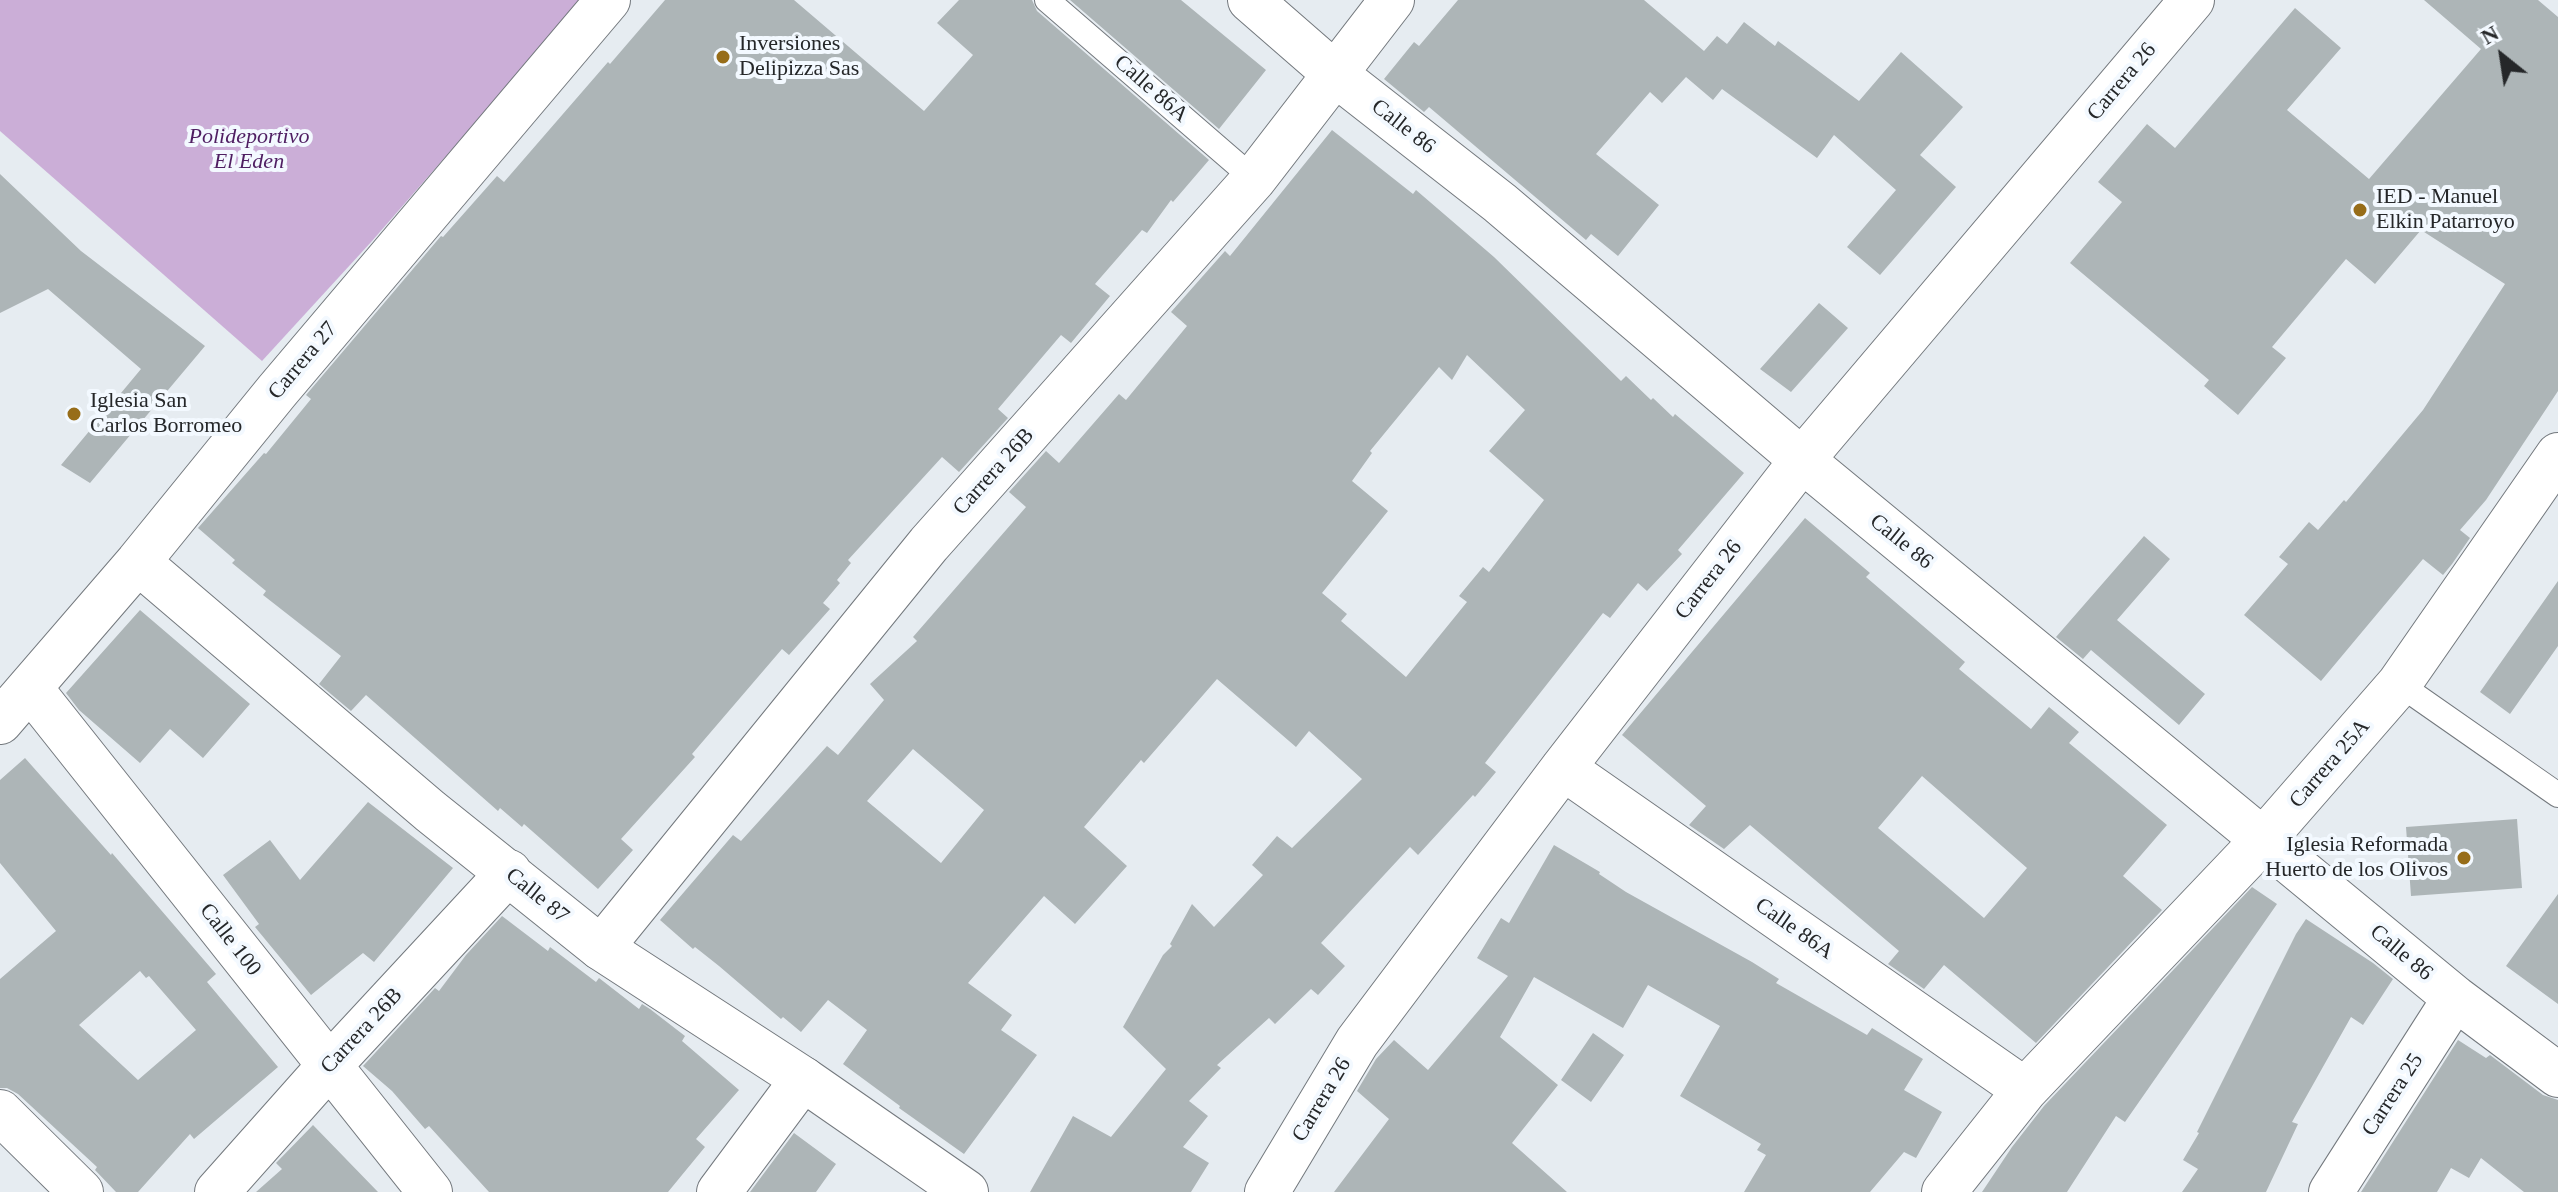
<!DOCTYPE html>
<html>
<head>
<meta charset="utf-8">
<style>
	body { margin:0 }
	#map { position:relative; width:2558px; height:1192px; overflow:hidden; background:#e6ecf1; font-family:"Times New Roman",serif }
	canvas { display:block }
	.north { position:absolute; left:2462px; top:16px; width:80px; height:80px; -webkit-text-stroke:6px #f3f9ff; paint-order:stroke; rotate:330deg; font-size:22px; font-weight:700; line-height:32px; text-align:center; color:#252729 }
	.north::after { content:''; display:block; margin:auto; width:28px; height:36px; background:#252729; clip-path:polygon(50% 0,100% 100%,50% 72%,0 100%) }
</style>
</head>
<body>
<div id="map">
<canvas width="2558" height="1192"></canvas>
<div class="north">N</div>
</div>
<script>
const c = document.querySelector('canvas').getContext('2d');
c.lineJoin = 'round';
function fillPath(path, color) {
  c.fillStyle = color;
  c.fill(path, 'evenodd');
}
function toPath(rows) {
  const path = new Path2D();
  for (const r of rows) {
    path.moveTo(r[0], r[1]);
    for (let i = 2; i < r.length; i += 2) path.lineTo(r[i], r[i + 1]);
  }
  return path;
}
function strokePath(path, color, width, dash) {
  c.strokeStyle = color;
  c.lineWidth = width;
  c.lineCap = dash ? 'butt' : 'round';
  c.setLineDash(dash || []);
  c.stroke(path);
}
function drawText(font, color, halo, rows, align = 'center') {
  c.font = font + ' "Times New Roman",serif';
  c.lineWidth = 8;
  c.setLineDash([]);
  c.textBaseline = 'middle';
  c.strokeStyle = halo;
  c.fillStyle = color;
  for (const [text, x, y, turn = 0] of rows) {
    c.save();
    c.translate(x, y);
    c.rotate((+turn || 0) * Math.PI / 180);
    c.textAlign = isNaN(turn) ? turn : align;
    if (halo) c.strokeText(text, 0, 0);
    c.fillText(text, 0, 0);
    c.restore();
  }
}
const green = toPath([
	[0,0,582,0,372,241,262,361,0,131]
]);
const building = toPath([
	[665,0,794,0,924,111,973,55,937,23,959,0,1032,0,1037,11,1209,160,1173,202,1171,200,1147,233,1142,230,1095,284,1110,296,1071,343,1061,335,998,409,1008,418,959,472,942,457,848,560,851,563,837,580,840,583,823,603,830,609,789,655,782,649,692,754,695,757,621,839,633,850,598,889,524,824,522,827,500,808,498,811,366,695,351,711,319,684,341,656,263,595,266,591,232,563,235,560,198,528,264,453,266,454,311,399,306,395,441,236,443,237,497,176,504,182,608,62,610,64],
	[1070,0,1181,0,1266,70,1219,129],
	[1458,0,1644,0,1704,51,1717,36,1727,44,1744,22,1775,46,1778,41,1859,101,1901,52,1963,107,1920,155,1956,187,1880,275,1847,247,1896,190,1834,135,1817,158,1722,89,1713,100,1686,77,1662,103,1650,92,1596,154,1659,205,1618,256,1591,234,1586,240,1429,107,1424,112,1384,79,1414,42,1419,46],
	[2424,0,2538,0,2558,17,2558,391,2486,500,2460,530,2470,538,2452,564,2443,575,2423,559,2321,681,2244,615,2288,564,2279,557,2309,522,2318,530,2344,500,2346,502,2423,410,2505,284,2421,230,2375,284,2346,259,2272,347,2286,358,2238,415,2204,386,2209,380,2070,263,2122,202,2098,182,2147,124,2175,148,2295,8,2341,48,2287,110,2369,179,2481,49],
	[1332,130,1413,194,1416,190,1494,257,1621,381,1626,376,1651,400,1653,398,1673,417,1675,414,1744,473,1678,550,1682,554,1647,591,1638,583,1610,618,1603,613,1485,763,1496,772,1475,797,1473,795,1418,855,1410,847,1321,943,1345,966,1318,995,1311,989,1275,1024,1269,1018,1217,1065,1221,1068,1189,1101,1208,1116,1183,1147,1209,1163,1191,1192,1030,1192,1073,1116,1111,1137,1166,1069,1123,1027,1163,955,1172,946,1170,944,1192,904,1214,927,1263,875,1252,865,1277,836,1292,848,1362,779,1309,731,1296,747,1217,679,1144,763,1141,760,1084,827,1127,866,1075,924,1044,896,968,983,1012,1015,1001,1030,1037,1055,964,1154,899,1108,900,1106,843,1064,867,1030,828,1000,801,1032,783,1017,781,1019,719,966,695,947,693,949,660,920,733,835,741,841,827,746,838,755,884,700,870,684,917,641,913,637,1026,507,1009,492,1046,451,1059,463,1119,394,1126,400,1187,326,1171,312,1225,251,1230,256],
	[1467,355,1525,410,1489,451,1544,500,1489,572,1483,567,1459,596,1467,602,1406,677,1341,621,1347,614,1322,593,1388,511,1352,481,1372,453,1370,451,1439,367,1452,380],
	[913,749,984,810,941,863,867,801],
	[0,174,81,251,205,346,90,483,61,465,141,369,48,289,0,313],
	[1819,303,1848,328,1791,392,1760,369],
	[1805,518,1870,573,1866,577,1965,662,1959,669,2031,729,2049,707,2079,732,2069,743,2167,825,2123,876,2162,910,2036,1043,1944,965,1924,989,1888,964,1899,951,1750,825,1724,849,1689,825,1706,806,1622,735],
	[1922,776,2027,868,1984,918,1878,828],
	[2144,536,2170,559,2117,620,2205,694,2179,725,2091,650,2083,659,2056,637],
	[2558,581,2558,646,2510,714,2480,692],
	[140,610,250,704,203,758,170,729,140,763,79,710,66,693],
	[25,758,111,855,112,853,216,974,207,982,278,1067,194,1139,190,1134,138,1192,116,1192,95,1170,97,1167,18,1094,7,1088,0,1088,0,979,56,931,0,863,0,780],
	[140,971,146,978,149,976,196,1030,138,1080,79,1025],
	[368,802,453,868,374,962,363,953,311,995,255,927,259,924,223,875,270,840,300,880],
	[2517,819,2522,888,2411,896,2406,827],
	[1554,845,1600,872,1599,874,1626,892,1752,962,1779,979,1776,983,1867,1035,1872,1028,1923,1059,1904,1090,1942,1112,1916,1158,1904,1152,1870,1192,1744,1192,1766,1155,1757,1150,1761,1144,1680,1096,1720,1026,1648,985,1623,1028,1534,977,1500,1037,1558,1085,1512,1143,1567,1192,1334,1192,1389,1119,1357,1091,1376,1059,1394,1040,1428,1070,1508,976,1477,958,1501,918,1509,923],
	[2252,887,2277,904,2125,1122,2116,1116,2067,1192,1982,1192,2012,1147,2044,1106],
	[2558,894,2558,1004,2506,966],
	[502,916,548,951,550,947,596,982,599,978,639,1009,642,1004,650,1009,685,1036,682,1041,739,1090,696,1139,705,1147,668,1192,489,1192,429,1126,425,1129,392,1091,363,1066,435,988,439,991,466,955],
	[2306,919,2373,963,2393,979,2363,1025,2351,1017,2292,1122,2298,1124,2266,1192,2182,1192,2198,1169,2183,1160,2199,1133,2197,1132,2296,934],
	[1593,1033,1624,1055,1591,1102,1561,1080],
	[2458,1040,2486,1058,2490,1055,2543,1095,2558,1100,2558,1192,2524,1192,2481,1158,2469,1178,2451,1168,2437,1192,2361,1192],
	[313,1125,378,1192,256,1192,282,1169,276,1163],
	[794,1133,836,1164,816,1192,750,1192]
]);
const service = toPath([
	[1047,0,1254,179],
	[2399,684,2558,795]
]);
const minor = toPath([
	[1250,0,1335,74,1500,203,1802,460,2455,998,2558,1075],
	[30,688,430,1192],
	[1563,768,2025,1090],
	[601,948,929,544,1254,179,1392,0],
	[0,1112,81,1192],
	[217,1192,329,1066,509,872],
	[719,1192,803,1079],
	[1267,1192,1357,1042,1563,768,1802,460,2192,0],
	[1944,1192,2025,1090,2263,840,2399,684,2558,455],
	[2331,1192,2455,998]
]);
const tertiary = toPath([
	[138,562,430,811,601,948,803,1079,966,1192],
	[0,722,138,562,277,391,608,0]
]);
const markers = [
	[723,57,8,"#976d19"],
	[2360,210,8,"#976d19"],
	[74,414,8,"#976d19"],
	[2464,858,8,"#976d19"]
];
const poiNames = [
	["Inversiones",739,44],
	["Delipizza Sas",739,69],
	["IED - Manuel",2376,197],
	["Elkin Patarroyo",2376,222],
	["Iglesia San",90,401],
	["Carlos Borromeo",90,426],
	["Iglesia Reformada",2448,845,"right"],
	["Huerto de los Olivos",2448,870,"right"]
];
const streetNames = [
	["Carrera 26",2122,82,-50],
	["Calle 86A",1151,89,41],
	["Calle 86",1403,127,38],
	["Carrera 27",303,361,-50],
	["Carrera 26B",994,472,-48],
	["Calle 86",1901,542,39],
	["Carrera 26",1709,580,-52],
	["Carrera 25A",2330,764,-49],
	["Calle 87",537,896,39],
	["Calle 86A",1794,929,35],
	["Calle 100",230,940,52],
	["Calle 86",2401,953,40],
	["Carrera 26B",362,1031,-47],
	["Carrera 25",2393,1095,-57],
	["Carrera 26",1322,1100,-59]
];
const parkNames = [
	["Polideportivo",249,137],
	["El Eden",249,162]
];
fillPath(green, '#cbaed7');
fillPath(building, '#adb5b7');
strokePath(service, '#73787d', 26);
strokePath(minor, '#73787d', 46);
strokePath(tertiary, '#73787d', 46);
strokePath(service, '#fff', 24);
strokePath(minor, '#fff', 44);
strokePath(tertiary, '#fff', 44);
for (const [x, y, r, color] of markers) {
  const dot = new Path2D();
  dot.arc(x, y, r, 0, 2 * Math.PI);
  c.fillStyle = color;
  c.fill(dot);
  strokePath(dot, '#f3f9ff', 3);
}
drawText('22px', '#252729', '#f3f9ff', poiNames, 'left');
drawText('22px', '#252729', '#f3f9ff', streetNames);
drawText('italic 22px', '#4f1e62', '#f3f9ff', parkNames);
</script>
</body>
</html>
